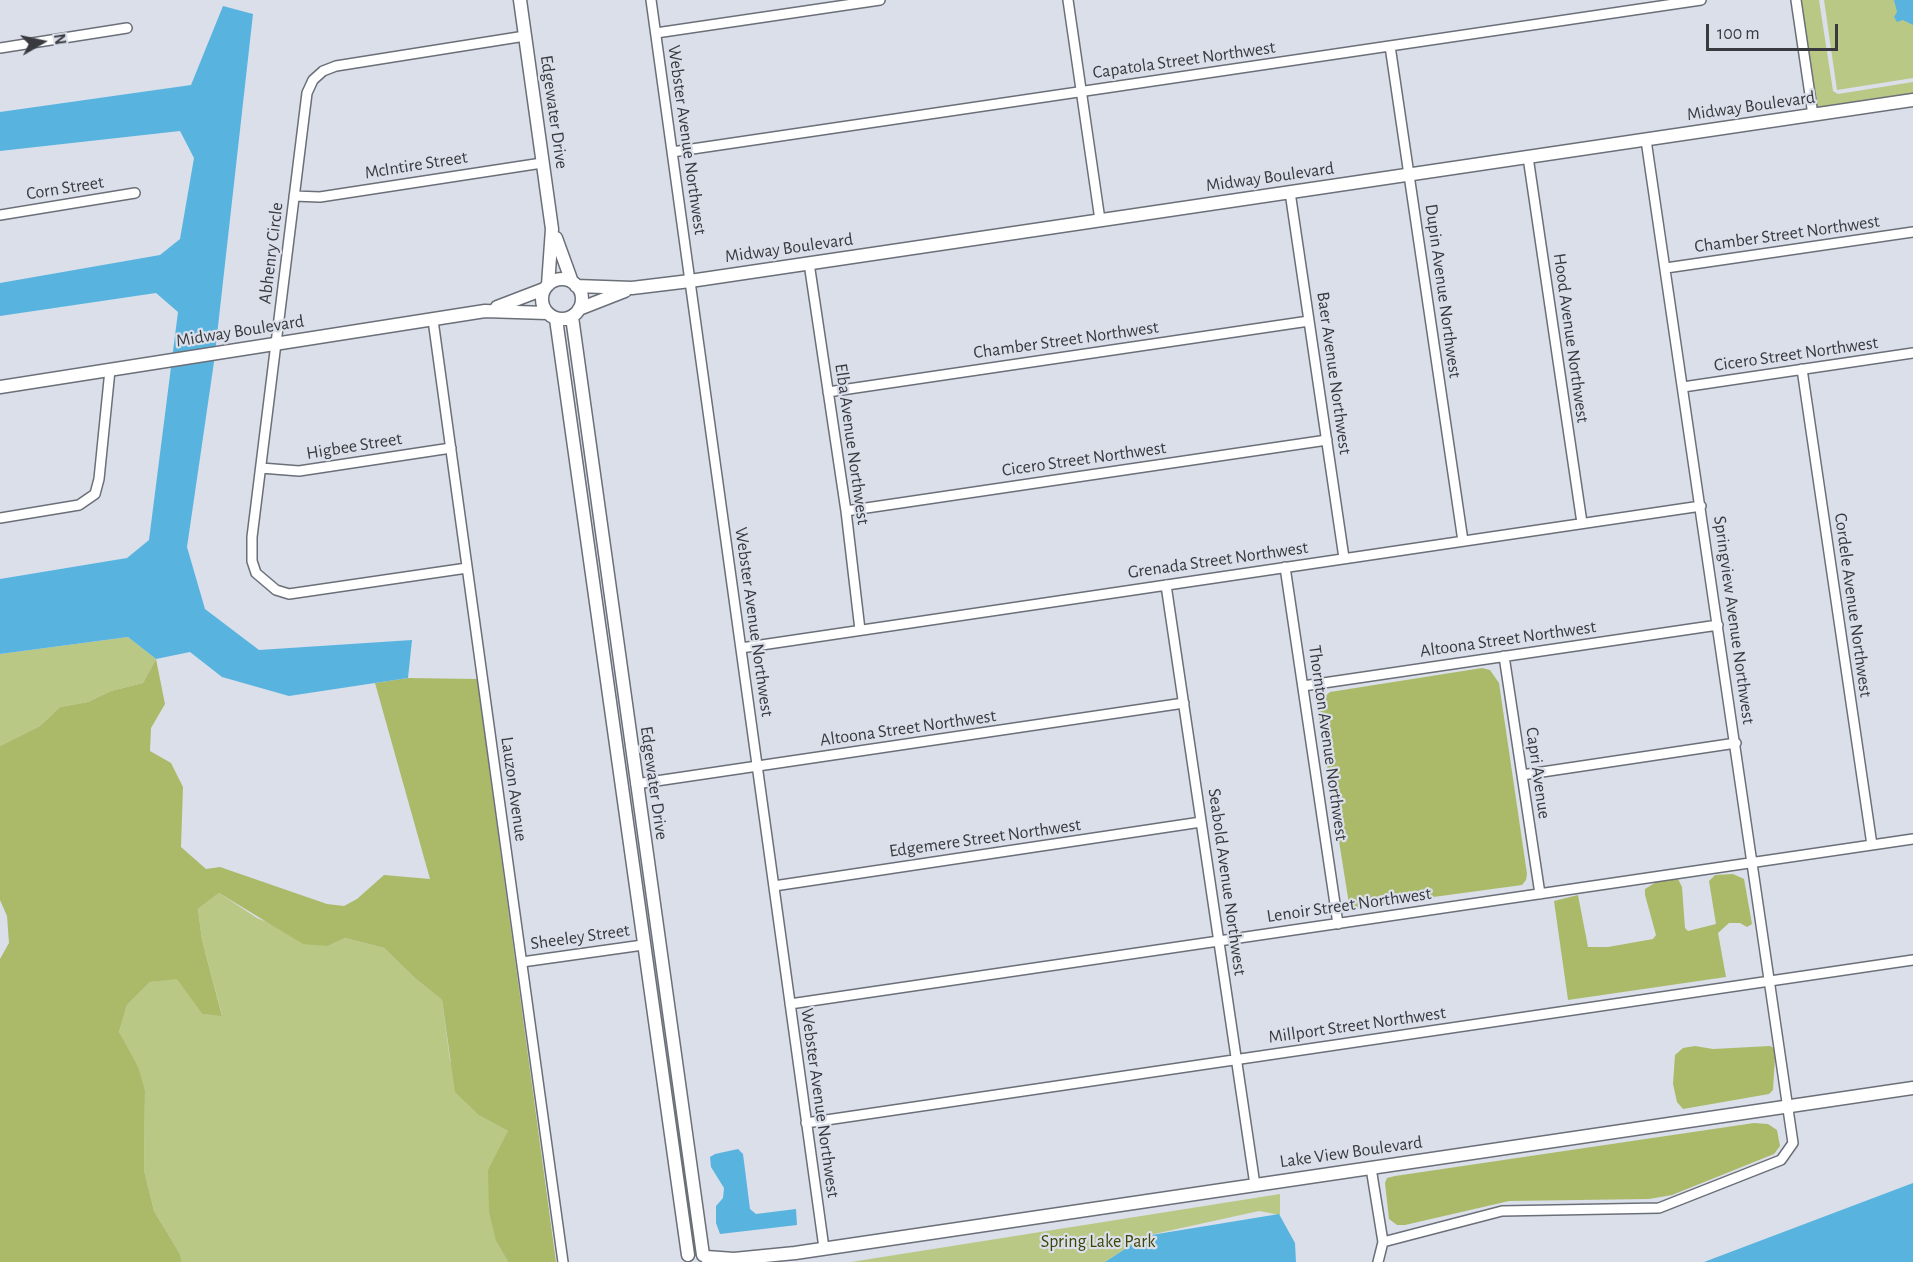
<!DOCTYPE html>
<html>
<head>
<meta charset="utf-8">
<style>
	body { margin:0 }
	#map { position:relative; width:1913px; height:1262px; overflow:hidden; background:#dadfea; font-family:"Alegreya Sans",sans-serif }
	canvas { display:block }
	.north { position:absolute; left:12px; top:12px; width:60px; height:60px; -webkit-text-stroke:4px #dadfea; paint-order:stroke; rotate:81deg; font-size:16px; font-weight:700; line-height:24px; text-align:center; color:#393a3f }
	.north::after { content:''; display:block; margin:auto; width:21px; height:27px; background:#393a3f; clip-path:polygon(50% 0,100% 100%,50% 72%,0 100%) }
	.scale { position:absolute; left:1706px; top:24px; width:132px; height:27px; box-sizing:border-box; border:3px solid #393a3f; border-top:0; padding-left:8px; font-size:18px; line-height:21px; white-space:nowrap; color:#393a3f; -webkit-text-stroke:4px #dadfea; paint-order:stroke }
</style>
</head>
<body>
<div id="map">
<canvas width="1913" height="1262"></canvas>
<div class="north">N</div>
<div class="scale">100 m</div>
</div>
<script>
const c = document.querySelector('canvas').getContext('2d');
c.lineJoin = 'round';
function fillPath(path, color) {
  c.fillStyle = color;
  c.fill(path, 'evenodd');
}
function toPath(rows) {
  const path = new Path2D();
  for (const r of rows) {
    if (r.length === 3) {
      path.moveTo(r[0] + r[2], r[1]);
      path.arc(r[0], r[1], r[2], 0, 2 * Math.PI);
      continue;
    }
    path.moveTo(r[0], r[1]);
    for (let i = 2; i < r.length; i += 2) path.lineTo(r[i], r[i + 1]);
  }
  return path;
}
function strokePath(path, color, width, dash) {
  c.strokeStyle = color;
  c.lineWidth = width;
  c.lineCap = dash ? 'butt' : 'round';
  c.setLineDash(dash || []);
  c.stroke(path);
}
function drawText(font, color, halo, rows, align = 'center') {
  c.font = font + ' "Alegreya Sans",sans-serif';
  c.lineWidth = 4.5;
  c.setLineDash([]);
  c.textBaseline = 'middle';
  c.strokeStyle = halo;
  c.fillStyle = color;
  for (const [text, x, y, turn = 0] of rows) {
    c.save();
    c.translate(x, y);
    c.rotate((+turn || 0) * Math.PI / 180);
    c.textAlign = isNaN(turn) ? turn : align;
    if (halo) c.strokeText(text, 0, 0);
    c.fillText(text, 0, 0);
    c.restore();
  }
}
const green = toPath([
	[1801,0,1819,0,1833,91,1838,94,1913,82,1913,96,1817,110],
	[1824,0,1913,0,1913,78,1837,90],
	[128,637,156,659,143,683,111,691,88,702,60,707,40,726,0,746,0,654],
	[219,893,257,918,328,946,345,938,384,948,416,979,442,1000,450,1060,480,1116,508,1131,496,1241,508,1262,182,1262,180,1254,154,1211,144,1170,145,1090,119,1032,127,1005,150,982,177,978,202,1014,222,1015,202,940,198,909],
	[1280,1194,1280,1215,1259,1211,1145,1236,1105,1262,851,1262]
]);
const forest = toPath([
	[156,659,165,704,151,728,150,751,171,763,183,787,181,847,206,869,220,867,327,904,344,906,357,899,384,875,430,879,375,683,408,678,477,679,556,1262,508,1262,496,1241,489,1212,488,1170,508,1131,480,1116,455,1092,442,1000,416,979,384,948,345,938,328,946,303,944,219,893,198,909,202,940,222,1016,202,1014,177,979,150,982,127,1005,119,1032,138,1067,145,1090,144,1170,154,1211,180,1254,182,1262,0,1262,0,959,9,943,7,916,0,900,0,746,40,726,60,707,88,702,111,691,143,683],
	[1482,668,1490,670,1499,683,1527,874,1526,880,1522,885,1352,908,1349,904,1318,709,1322,699,1330,692],
	[1733,874,1744,879,1752,924,1747,927,1740,923,1729,923,1718,933,1726,977,1568,1000,1554,901,1578,895,1588,947,1608,947,1653,939,1656,935,1645,895,1645,889,1656,882,1678,879,1682,887,1685,928,1688,931,1716,924,1709,881,1715,875],
	[1695,1046,1713,1049,1770,1046,1774,1048,1775,1057,1773,1090,1769,1094,1683,1109,1677,1102,1673,1084,1675,1055,1683,1048],
	[1754,1123,1768,1124,1777,1130,1780,1146,1774,1154,1672,1195,1649,1199,1509,1201,1405,1225,1397,1225,1389,1219,1385,1183,1387,1178,1395,1176]
]);
const water = toPath([
	[1894,0,1913,0,1913,25,1903,20,1897,22,1894,17,1897,12],
	[223,6,253,14,214,362,187,547,205,609,259,650,412,640,408,678,289,696,222,677,190,652,156,659,128,637,0,654,0,579,127,558,149,540,178,312,156,293,0,316,0,283,160,255,180,239,194,158,180,131,0,151,0,112,191,85],
	[738,1149,743,1154,750,1209,756,1214,796,1209,797,1225,720,1234,716,1223,716,1206,723,1198,724,1188,711,1167,710,1157,715,1154],
	[1913,1183,1913,1262,1704,1262],
	[1279,1214,1295,1243,1296,1262,1105,1262,1145,1236]
]);
const minor = toPath([
	[651,0,824,1248],
	[1068,0,1100,220],
	[1796,0,1813,115],
	[656,33,880,0],
	[1390,46,1463,541],
	[0,48,127,28],
	[672,152,1701,0],
	[1528,157,1582,523],
	[1290,192,1344,558],
	[294,196,320,197,542,163],
	[0,215,135,193],
	[809,263,846,511,860,630],
	[1666,268,1913,232],
	[433,320,563,1262],
	[1802,369,1872,845],
	[1683,387,1913,353],
	[828,392,1309,321],
	[261,468,299,471,451,448],
	[846,511,1327,440],
	[0,518,79,505,95,494,99,479,110,370],
	[1285,567,1338,924],
	[467,568,289,594,276,590,256,573,252,561,252,537,307,93,313,80,323,71,336,66,525,36],
	[1166,585,1255,1185],
	[741,648,1701,506],
	[1504,656,1540,894],
	[1303,686,1718,625],
	[1522,775,1736,743],
	[636,784,1184,703],
	[774,886,1201,822],
	[522,962,643,945],
	[790,1004,1913,839],
	[806,1123,1913,960],
	[1371,1168,1383,1242,1378,1262],
	[1383,1242,1502,1211,1659,1208,1781,1160,1793,1143,1646,140]
]);
const tertiary = toPath([
	[520,0,552,229,548,285],
	[556,238,572,282],
	[562,299,20],
	[576,286,632,288,690,281,1913,100],
	[497,307,544,289],
	[579,309,625,291],
	[572,317,703,1255],
	[556,319,688,1255],
	[0,387,485,311,547,313],
	[706,1257,734,1259,795,1253,1913,1088]
]);
const streetNames = [
	["Capatola Street Northwest",1184,60,-8],
	["Midway Boulevard",1751,106,-8],
	["Edgewater Drive",554,112,82],
	["Webster Avenue Northwest",687,140,82],
	["McIntire Street",416,165,-9],
	["Midway Boulevard",1270,177,-8],
	["Corn Street",65,188,-9],
	["Chamber Street Northwest",1787,234,-8],
	["Midway Boulevard",789,248,-8],
	["Abhenry Circle",271,253,-83],
	["Dupin Avenue Northwest",1443,291,82],
	["Midway Boulevard",240,331,-9],
	["Hood Avenue Northwest",1571,338,82],
	["Chamber Street Northwest",1066,340,-8],
	["Cicero Street Northwest",1796,354,-8],
	["Baer Avenue Northwest",1334,373,82],
	["Elba Avenue Northwest",852,444,82],
	["Higbee Street",354,446,-9],
	["Cicero Street Northwest",1084,459,-8],
	["Grenada Street Northwest",1218,560,-8],
	["Cordele Avenue Northwest",1853,605,82],
	["Springview Avenue Northwest",1734,620,82],
	["Webster Avenue Northwest",754,622,82],
	["Altoona Street Northwest",1508,639,-8],
	["Altoona Street Northwest",908,728,-8],
	["Thornton Avenue Northwest",1328,743,82],
	["Capri Avenue",1538,773,82],
	["Edgewater Drive",654,783,82],
	["Lauzon Avenue",514,789,82],
	["Edgemere Street Northwest",985,838,-8],
	["Seabold Avenue Northwest",1227,882,82],
	["Lenoir Street Northwest",1349,905,-8],
	["Sheeley Street",580,937,-8],
	["Millport Street Northwest",1357,1025,-8],
	["Webster Avenue Northwest",820,1103,82],
	["Lake View Boulevard",1351,1152,-8]
];
const parkNames = [
	["Spring Lake Park",1098,1242]
];
fillPath(green, '#bac885');
fillPath(forest, '#aaba69');
fillPath(water, '#58b4df');
strokePath(minor, '#6a6f78', 12);
strokePath(tertiary, '#6a6f78', 15);
strokePath(minor, '#fff', 9);
strokePath(tertiary, '#fff', 12);
drawText('18px', '#393a3f', '#dadfea', streetNames);
drawText('18px', '#3d4607', '#dadfea', parkNames);
</script>
</body>
</html>
